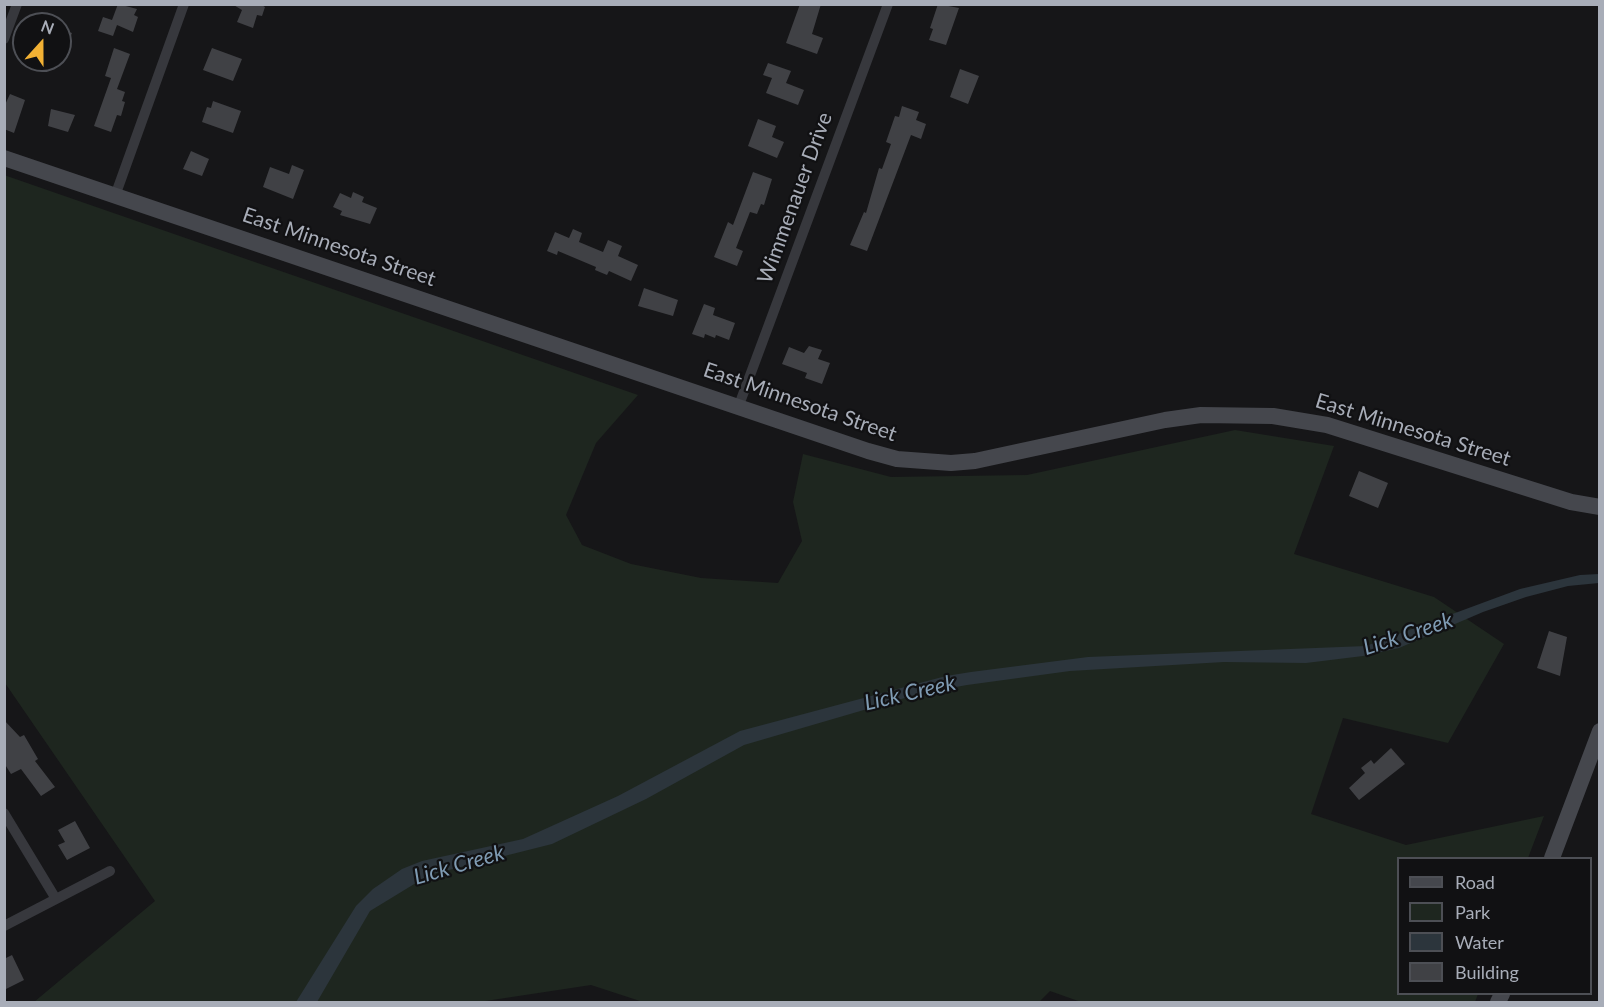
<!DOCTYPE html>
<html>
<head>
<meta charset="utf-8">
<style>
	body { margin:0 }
	#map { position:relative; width:1604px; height:1007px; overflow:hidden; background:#161618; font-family:Lato,sans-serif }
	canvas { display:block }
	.frame { position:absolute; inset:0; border:6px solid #a8adb8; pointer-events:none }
	.legend { position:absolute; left:1397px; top:857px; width:195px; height:138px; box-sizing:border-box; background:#111113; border:2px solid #4d4f55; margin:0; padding:8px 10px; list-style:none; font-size:18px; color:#a8adb8 }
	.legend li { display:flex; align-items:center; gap:12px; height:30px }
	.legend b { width:30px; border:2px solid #4d4f55 }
	.north { position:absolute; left:12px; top:12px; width:60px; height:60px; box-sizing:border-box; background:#111113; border:2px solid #4d4f55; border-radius:50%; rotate:21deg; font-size:16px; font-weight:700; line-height:24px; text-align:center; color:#a8adb8 }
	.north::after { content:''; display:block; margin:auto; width:21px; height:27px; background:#f2b134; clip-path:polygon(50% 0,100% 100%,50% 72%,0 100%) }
</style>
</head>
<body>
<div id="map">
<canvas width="1604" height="1007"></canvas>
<div class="frame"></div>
<ul class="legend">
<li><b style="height:8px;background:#45474d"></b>Road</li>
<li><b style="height:16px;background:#1e261f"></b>Park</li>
<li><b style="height:16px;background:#2c353c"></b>Water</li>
<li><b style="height:16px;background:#404145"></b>Building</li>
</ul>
<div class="north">N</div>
</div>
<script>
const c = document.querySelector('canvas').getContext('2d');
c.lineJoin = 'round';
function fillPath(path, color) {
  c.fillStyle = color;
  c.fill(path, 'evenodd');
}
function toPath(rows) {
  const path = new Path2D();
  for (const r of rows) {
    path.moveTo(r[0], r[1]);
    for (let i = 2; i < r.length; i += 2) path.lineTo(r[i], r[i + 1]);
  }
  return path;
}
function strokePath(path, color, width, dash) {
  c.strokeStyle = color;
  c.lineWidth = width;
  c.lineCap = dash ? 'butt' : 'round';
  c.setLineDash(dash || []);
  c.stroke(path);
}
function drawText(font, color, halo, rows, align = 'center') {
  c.font = font + ' Lato,sans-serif';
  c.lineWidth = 4.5;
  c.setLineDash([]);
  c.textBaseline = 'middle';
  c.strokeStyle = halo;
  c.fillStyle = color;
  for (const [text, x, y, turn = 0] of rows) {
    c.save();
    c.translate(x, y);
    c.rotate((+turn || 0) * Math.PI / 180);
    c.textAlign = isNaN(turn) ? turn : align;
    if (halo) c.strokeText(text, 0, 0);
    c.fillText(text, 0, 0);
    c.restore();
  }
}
const green = toPath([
	[4,175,638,395,596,443,566,515,582,545,631,564,701,578,778,583,802,541,793,502,803,454,891,477,1027,475,1235,430,1334,446,1294,554,1434,597,1504,644,1448,743,1343,718,1311,814,1406,845,1544,816,1528,858,1398,858,1398,994,1478,994,1475,1002,1081,1002,1050,991,1039,1002,643,1002,591,985,479,1002,34,1002,155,901,5,683]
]);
const water = toPath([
	[1599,574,1599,583,1568,586,1526,597,1483,612,1399,648,1363,656,1306,663,1224,662,1070,671,967,685,922,693,744,745,646,799,552,844,429,875,370,911,317,1002,296,1002,356,906,373,889,402,869,422,861,523,839,618,796,740,731,946,676,971,672,1088,657,1366,646,1520,589,1580,575]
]);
const building = toPath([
	[118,4,137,9,134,15,138,17,133,32,117,25,113,36,98,31,103,17,112,20],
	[232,4,260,4,265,7,262,16,257,15,253,28,237,22,242,10],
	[800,4,821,4,812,34,823,38,817,54,786,43],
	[938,4,959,8,946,45,929,40,933,29,930,28],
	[60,29,72,33,61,62,60,61],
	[114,48,130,54,117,89,125,92,122,101,125,102,121,116,117,115,111,132,94,126,111,78,105,76],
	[212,48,242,59,233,81,203,70],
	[768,63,791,71,786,83,804,90,798,105,766,93,772,78,763,75],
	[960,69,979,76,968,104,950,97],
	[10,94,25,100,14,133,4,129,4,107],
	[213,101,241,111,233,133,202,122,207,107,211,108],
	[902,106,919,112,916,120,926,124,921,139,911,135,867,251,850,245,864,212,866,213,879,168,882,169,891,144,886,142,895,116,899,117],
	[51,109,75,115,68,132,48,126],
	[758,119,776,126,772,137,784,142,777,158,748,146],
	[191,151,209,159,202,176,183,169],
	[292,165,304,170,293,199,263,187,270,167,289,174],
	[753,172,772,179,764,205,761,204,757,214,750,212,736,248,743,251,737,266,714,257,728,222,733,225],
	[353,192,364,197,362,202,377,208,370,224,340,215,342,211,333,207,340,193,351,198],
	[573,229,582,233,579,242,603,252,608,240,622,246,618,256,638,265,631,281,609,271,607,275,595,270,596,267,558,251,557,255,547,251,555,232,569,238],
	[644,288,678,300,673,316,638,306],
	[704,304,715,308,713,315,735,323,729,340,716,335,715,338,705,334,704,338,692,334],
	[809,346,822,350,818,359,830,363,822,384,805,378,807,373,782,364,789,347,804,353],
	[1359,471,1388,483,1378,508,1349,496],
	[1549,631,1567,637,1560,676,1537,668],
	[4,720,20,737,24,735,38,759,35,761,55,787,41,796,21,769,11,774,4,763],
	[1391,748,1405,764,1359,800,1349,788,1365,773,1361,768,1371,760,1374,764],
	[75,821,90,848,67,860,58,845,65,842,58,830],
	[12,955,24,980,4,990,4,959]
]);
const street = toPath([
	[4,39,17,4],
	[115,196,184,4],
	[739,405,888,4],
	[4,813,56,899],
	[4,926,110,871]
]);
const secondary = toPath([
	[4,158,868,451,897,459,951,463,975,461,1165,420,1201,415,1273,416,1327,425,1571,502,1600,507],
	[1552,858,1600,731],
	[1498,1002,1502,994]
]);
const streetNames = [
	["Wimmenauer Drive",795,198,-70],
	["East Minnesota Street",339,247,19],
	["East Minnesota Street",800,402,19],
	["East Minnesota Street",1413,430,17]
];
const waterNames = [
	["Lick Creek",1408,634,-18],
	["Lick Creek",910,693,-13],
	["Lick Creek",459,865,-16]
];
fillPath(green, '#1e261f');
fillPath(water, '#2c353c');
fillPath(building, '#404145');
strokePath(street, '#37383d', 10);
strokePath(secondary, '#45474d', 16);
drawText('21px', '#a8adb8', '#111113', streetNames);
drawText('italic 22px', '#7f9bb3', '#111113', waterNames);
</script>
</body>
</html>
